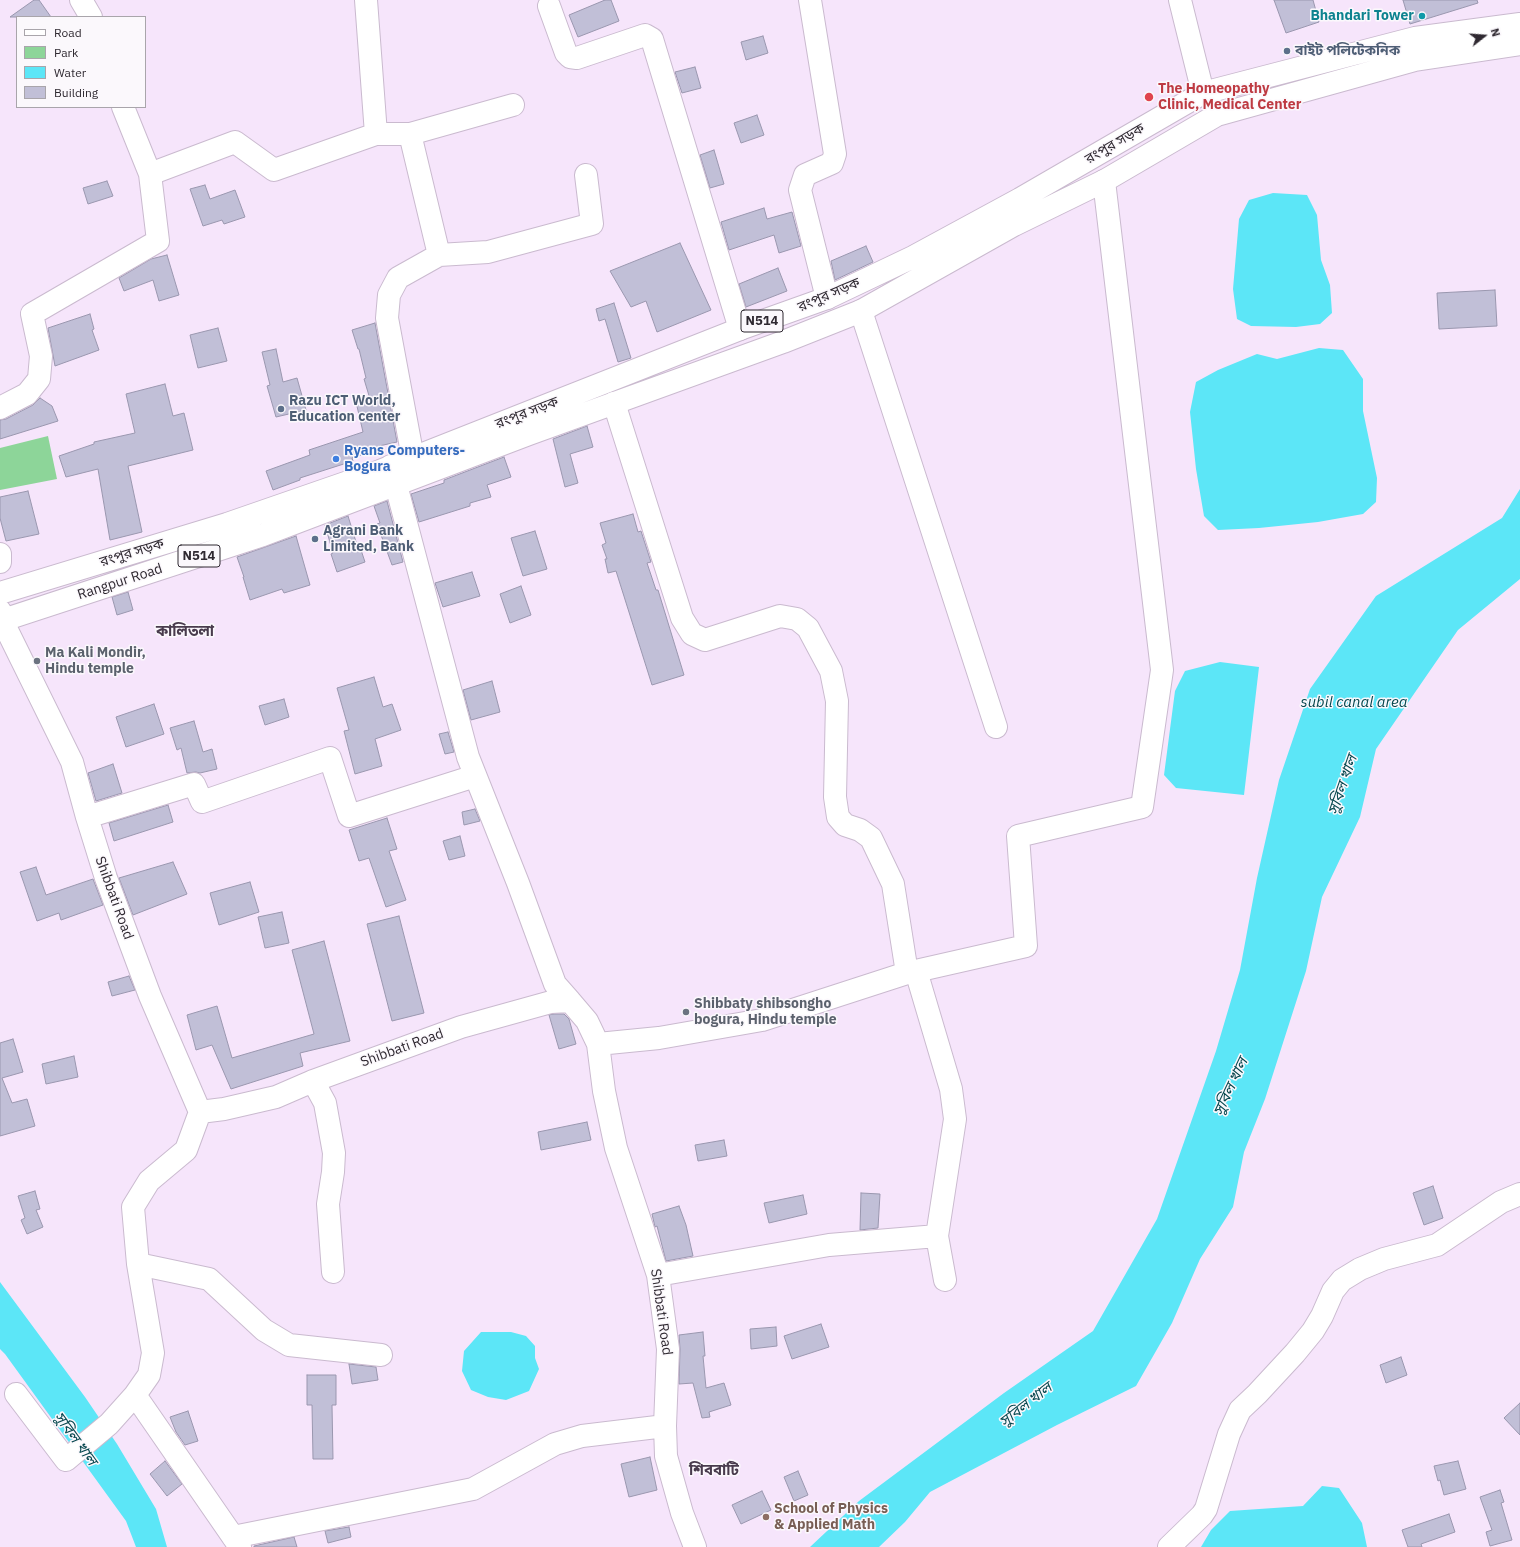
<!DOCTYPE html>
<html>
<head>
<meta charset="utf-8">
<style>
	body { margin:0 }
	#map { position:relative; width:1520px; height:1547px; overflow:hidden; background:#f6e5fb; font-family:"IBM Plex Sans",sans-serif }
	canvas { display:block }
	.legend { position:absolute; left:16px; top:16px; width:130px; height:92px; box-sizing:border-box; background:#fbf8fc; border:1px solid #a9a5ab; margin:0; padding:5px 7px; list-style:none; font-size:12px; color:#2f2931 }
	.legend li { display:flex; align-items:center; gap:8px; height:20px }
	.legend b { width:20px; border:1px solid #a9a5ab }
	.north { position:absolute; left:1464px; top:16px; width:40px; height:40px; -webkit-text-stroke:3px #fbf8fc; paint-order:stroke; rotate:73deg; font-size:11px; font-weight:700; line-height:16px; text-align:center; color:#2f2931 }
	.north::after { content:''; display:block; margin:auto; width:14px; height:18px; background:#2f2931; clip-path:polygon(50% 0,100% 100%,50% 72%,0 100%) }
</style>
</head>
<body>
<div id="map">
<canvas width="1520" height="1547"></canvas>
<ul class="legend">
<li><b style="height:5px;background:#fff"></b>Road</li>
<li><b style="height:11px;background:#8dd599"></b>Park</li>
<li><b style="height:11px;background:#5ce6f7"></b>Water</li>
<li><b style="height:11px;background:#c1bfd7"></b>Building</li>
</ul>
<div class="north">N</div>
</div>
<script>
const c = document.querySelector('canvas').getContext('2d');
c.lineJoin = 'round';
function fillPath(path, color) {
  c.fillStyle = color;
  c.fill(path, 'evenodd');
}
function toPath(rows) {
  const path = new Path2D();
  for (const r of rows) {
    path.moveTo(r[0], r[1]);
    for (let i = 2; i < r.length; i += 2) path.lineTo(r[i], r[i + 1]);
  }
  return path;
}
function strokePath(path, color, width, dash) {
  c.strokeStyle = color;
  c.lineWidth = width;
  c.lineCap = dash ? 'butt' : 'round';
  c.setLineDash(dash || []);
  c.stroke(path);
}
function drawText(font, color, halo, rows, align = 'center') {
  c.font = font + ' "IBM Plex Sans","Noto Sans Bengali",sans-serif';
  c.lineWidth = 3;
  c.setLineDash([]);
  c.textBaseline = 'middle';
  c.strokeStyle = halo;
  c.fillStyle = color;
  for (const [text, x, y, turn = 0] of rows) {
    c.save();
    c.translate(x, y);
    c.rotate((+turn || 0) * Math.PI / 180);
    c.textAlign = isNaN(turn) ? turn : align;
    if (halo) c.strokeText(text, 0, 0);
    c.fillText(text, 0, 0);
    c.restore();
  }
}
const green = toPath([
	[48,436,57,479,0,490,0,448]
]);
const water = toPath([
	[1273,193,1307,195,1317,215,1321,260,1330,285,1332,313,1320,324,1296,327,1251,326,1237,319,1233,289,1239,219,1249,200],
	[1319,348,1343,350,1363,379,1363,411,1377,478,1376,502,1363,514,1318,522,1259,528,1218,530,1204,516,1196,469,1190,412,1196,382,1218,370,1257,354,1277,359],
	[1520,489,1520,579,1458,630,1376,749,1360,817,1322,897,1306,971,1265,1099,1244,1152,1233,1207,1200,1259,1172,1323,1136,1386,1057,1425,930,1492,905,1522,879,1547,810,1547,859,1501,1004,1393,1093,1331,1157,1219,1216,1051,1240,970,1257,878,1279,780,1310,689,1376,596,1502,518],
	[1220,662,1259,667,1244,795,1176,788,1164,775,1175,691,1185,671],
	[0,1282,85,1397,117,1444,156,1509,167,1547,136,1547,126,1521,5,1354,0,1349],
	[481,1332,511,1332,526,1336,535,1346,535,1358,539,1369,529,1391,506,1400,488,1397,471,1390,462,1371,464,1351],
	[1322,1486,1339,1488,1362,1523,1367,1547,1201,1547,1211,1530,1230,1511,1303,1506]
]);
const building = toPath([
	[34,0,39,0,51,17,10,17,34,0],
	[605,0,611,0,619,21,578,37,569,15,605,0],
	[1274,0,1313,0,1319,22,1286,33,1274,0],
	[1403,0,1477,0,1478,3,1410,24,1403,0],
	[763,36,768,53,746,60,741,42,763,36],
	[695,67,701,88,682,93,675,72,695,67],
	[757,115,764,135,741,143,734,123,757,115],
	[714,150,724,184,710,188,700,155,714,150],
	[107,181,113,196,88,204,83,188,107,181],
	[205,185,210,199,235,190,245,217,224,224,222,220,203,226,190,189,205,185],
	[764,208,767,219,792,212,801,246,779,253,774,235,729,250,721,222,764,208],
	[680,243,711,310,657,332,646,301,631,307,610,271,680,243],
	[866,246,873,262,835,280,831,261,866,246],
	[167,255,179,295,159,301,153,280,124,291,119,278,151,259,167,255],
	[778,268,787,291,746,307,739,284,778,268],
	[1495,290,1497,326,1439,329,1437,293,1495,290],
	[614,303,631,358,618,362,605,319,599,321,596,309,614,303],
	[90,314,94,329,92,330,99,350,55,366,48,328,90,314],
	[375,323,397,442,379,446,380,449,352,458,353,461,300,478,300,480,273,490,266,471,310,455,309,450,363,432,356,402,370,399,364,379,366,378,359,349,358,349,352,330,375,323],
	[218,328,227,361,198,368,190,335,218,328],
	[276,349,283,382,297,378,306,410,276,417,267,386,270,385,262,352,276,349],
	[165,384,173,416,184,413,193,450,128,466,142,532,110,540,98,469,66,477,59,456,94,444,94,442,135,433,126,394,165,384],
	[40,398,52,406,58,421,0,439,0,420,6,419,33,405,40,398],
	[587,426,593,447,570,454,578,483,565,487,553,439,587,426],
	[504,457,511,477,487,485,491,497,470,503,470,506,419,522,411,494,444,483,444,480,504,457],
	[28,491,39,534,6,541,0,518,0,497,28,491],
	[387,501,403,562,392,565,377,524,380,523,374,506,387,501],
	[633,514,638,532,641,531,651,562,647,563,656,590,658,590,684,675,652,685,616,571,608,573,605,559,607,559,602,545,606,543,600,523,633,514],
	[348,516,357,545,359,544,365,562,337,572,331,554,333,553,325,525,348,516],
	[535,531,547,569,523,576,511,538,535,531],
	[296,536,310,585,284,593,282,589,250,600,243,577,244,577,237,557,296,536],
	[472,572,480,596,443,607,435,583,472,572],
	[521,586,531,615,510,623,500,594,521,586],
	[128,592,133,610,117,615,112,597,128,592],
	[374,677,383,707,392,704,401,730,375,739,382,766,355,774,344,731,349,730,337,688,374,677],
	[492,681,500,712,471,720,463,690,492,681],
	[284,699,289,717,265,725,259,706,284,699],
	[154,704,164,734,126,747,116,717,154,704],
	[194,721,203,752,212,749,217,769,200,773,196,772,187,773,181,748,177,750,170,728,194,721],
	[448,732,454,752,445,754,439,734,448,732],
	[113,764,122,793,96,801,88,773,113,764],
	[168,805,173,822,114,841,109,823,168,805],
	[475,809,480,821,464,825,462,812,475,809],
	[387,818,397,849,389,851,406,900,386,907,369,858,359,861,349,830,387,818],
	[460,836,465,856,449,860,443,841,460,836],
	[173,862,187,894,133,915,119,878,173,862],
	[36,867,46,895,93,879,103,905,61,920,59,913,37,921,20,872,36,867],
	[250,882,259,912,219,925,210,893,250,882],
	[282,912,289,943,265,948,258,917,282,912],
	[399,916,424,1013,392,1021,367,924,399,916],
	[324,941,350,1041,300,1053,303,1066,231,1089,212,1045,196,1050,187,1015,217,1006,232,1058,314,1034,292,950,324,941],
	[129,976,135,990,112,996,108,982,129,976],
	[553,1014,564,1014,569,1019,576,1044,559,1049,549,1015,553,1014],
	[13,1039,23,1072,2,1078,12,1103,27,1099,35,1126,0,1136,0,1043,13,1039],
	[74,1056,78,1077,46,1084,42,1064,74,1056],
	[587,1122,591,1140,541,1150,538,1132,587,1122],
	[724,1140,727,1156,698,1161,695,1145,724,1140],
	[1433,1186,1443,1218,1424,1225,1413,1193,1433,1186],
	[35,1191,40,1209,36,1210,43,1227,27,1234,21,1220,25,1218,18,1196,35,1191],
	[861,1193,880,1194,878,1228,860,1230,861,1193],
	[803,1195,807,1214,769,1223,764,1203,803,1195],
	[679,1206,686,1225,693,1256,666,1261,657,1226,655,1227,652,1214,679,1206],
	[821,1324,829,1347,792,1359,784,1336,821,1324],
	[776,1327,777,1346,751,1349,750,1329,776,1327],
	[703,1332,705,1356,703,1356,706,1388,724,1383,731,1405,709,1412,710,1417,702,1418,693,1383,679,1384,680,1349,679,1335,703,1332],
	[1401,1357,1407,1375,1386,1383,1380,1365,1401,1357],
	[349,1364,376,1367,378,1380,352,1384,349,1364],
	[307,1375,336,1375,336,1405,332,1405,333,1459,313,1459,312,1405,307,1405,307,1375],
	[1520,1403,1520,1435,1504,1418,1520,1403],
	[188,1411,198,1441,185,1445,176,1432,170,1417,188,1411],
	[650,1457,657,1490,629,1497,621,1464,650,1457],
	[165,1461,182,1484,167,1496,150,1474,165,1461],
	[1458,1461,1466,1489,1444,1495,1440,1480,1438,1481,1434,1466,1458,1461],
	[798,1471,808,1495,794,1501,784,1477,798,1471],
	[1500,1490,1504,1502,1501,1503,1512,1540,1490,1546,1486,1532,1492,1530,1480,1497,1500,1490],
	[762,1491,771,1510,741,1524,732,1505,762,1491],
	[1449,1514,1455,1532,1421,1544,1422,1547,1408,1547,1402,1530,1449,1514],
	[349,1527,351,1537,328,1543,325,1531,349,1527],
	[294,1537,297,1547,254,1547,254,1546,294,1537]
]);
const minor = toPath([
	[81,0,91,17],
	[366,0,376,134],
	[810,0,835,154,832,163,805,175,800,190,827,298],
	[1180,0,1203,93],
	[549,6,566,53,570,57,577,58,645,35,652,39,740,329],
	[410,134,439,255],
	[150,174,235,142,274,170,376,134,410,134,513,105],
	[861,311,996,727],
	[614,403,682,618,692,634,705,640,780,616,797,619,808,628,831,671,837,701,835,797,838,817,845,825,860,830,871,838,893,884,907,973],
	[0,408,27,394,39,379,41,356,32,314,158,241,150,174,123,107],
	[413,458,387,318,389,295,398,278,439,255,488,252,592,224,586,175],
	[391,466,468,757,518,883,555,984,570,1001],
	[0,554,0,562],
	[0,611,2,620,72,762,87,817,106,878,150,996,200,1112],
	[87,817,194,784,202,802,330,758,349,816,475,776],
	[916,971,951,1089,955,1119,937,1236,945,1280],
	[598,1044,659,1038,762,1020,907,973,1026,946,1018,836,1142,807,1162,670,1104,181],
	[313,1081,325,1103,334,1153,333,1172,328,1204,333,1272],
	[200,1112,224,1109,276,1097,313,1081,461,1027,551,1002,570,1001,587,1021,598,1044,604,1091,616,1148,658,1275,668,1349,665,1426,666,1456,682,1513,695,1547],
	[138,1264,209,1279,264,1330,289,1345,381,1355],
	[658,1275,829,1245,937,1236],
	[16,1394,66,1460,109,1424,135,1395,149,1375,153,1353,138,1264,133,1207,149,1181,186,1150,200,1112],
	[135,1395,240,1547],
	[233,1537,473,1489,555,1444,582,1436,665,1426],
	[1169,1547,1202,1515,1206,1509,1229,1434,1240,1410,1257,1394,1295,1353,1313,1331,1322,1316,1333,1291,1342,1280,1360,1269,1384,1259,1437,1245,1501,1202,1520,1194]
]);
const highway = toPath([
	[0,593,227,524,380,471,740,329,827,298,913,257,1020,199,1203,93,1415,38,1520,24],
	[0,621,263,535,529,434,783,342,861,311,1014,225,1104,181,1217,115,1415,60,1520,44]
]);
const markers = [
	[1422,16,4,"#0f9aa8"],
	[1287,51,4,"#5c6f8a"],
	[1149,97,5,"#e0444e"],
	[281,409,4,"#5c6f8a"],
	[336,459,4,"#3f7fe0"],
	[315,539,4,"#5c6f8a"],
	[37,661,4,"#6b7280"],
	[686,1012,4,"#6b7280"],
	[766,1517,4,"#8d6e63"]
];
const shields = [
	[762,321,42],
	[199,556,42]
];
const shieldNames = [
	["N514",762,321],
	["N514",199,556]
];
const cultureNames = [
	["Bhandari Tower",1414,16]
];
const serviceNames = [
	["বাইট পলিটেকনিক",1295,51],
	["Razu ICT World,",289,401],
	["Education center",289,417],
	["Agrani Bank",323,531],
	["Limited, Bank",323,547]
];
const healthNames = [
	["The Homeopathy",1158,89],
	["Clinic, Medical Center",1158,105]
];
const streetNames = [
	["রংপুর সড়ক",1115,144,-30],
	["রংপুর সড়ক",829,295,-23],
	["রংপুর সড়ক",527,413,-21],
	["রংপুর সড়ক",132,553,-17],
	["Rangpur Road",120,582,-18],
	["Shibbati Road",114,898,70],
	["Shibbati Road",402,1048,-20],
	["Shibbati Road",661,1312,82]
];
const shopNames = [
	["Ryans Computers-",344,451],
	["Bogura",344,467]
];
const worshipNames = [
	["Ma Kali Mondir,",45,653],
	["Hindu temple",45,669],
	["Shibbaty shibsongho",694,1004],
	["bogura, Hindu temple",694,1020]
];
const educationNames = [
	["School of Physics",774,1509],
	["& Applied Math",774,1525]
];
const neighbourhoodNames = [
	["কালিতলা",185,632],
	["শিববাটি",714,1471]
];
const waterNames = [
	["subil canal area",1354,703],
	["সুবিল খাল",1343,785,-71],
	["সুবিল খাল",1231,1087,-65],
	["সুবিল খাল",1026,1405,-38],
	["সুবিল খাল",75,1439,54]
];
fillPath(green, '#8dd599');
fillPath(water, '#5ce6f7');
fillPath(building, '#c1bfd7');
strokePath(building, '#9a97af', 1);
strokePath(minor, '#cabacf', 24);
strokePath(highway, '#cabacf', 24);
strokePath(minor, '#fff', 22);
strokePath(highway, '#fff', 22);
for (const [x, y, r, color] of markers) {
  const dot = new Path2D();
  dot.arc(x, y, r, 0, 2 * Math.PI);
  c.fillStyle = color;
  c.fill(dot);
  strokePath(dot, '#fbf8fc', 1.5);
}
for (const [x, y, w] of shields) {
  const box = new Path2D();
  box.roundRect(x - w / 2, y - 11, w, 22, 3);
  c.fillStyle = '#fbf8fc';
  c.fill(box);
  strokePath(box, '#2f2931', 1);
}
drawText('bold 13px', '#2f2931', null, shieldNames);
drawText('bold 14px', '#0d838f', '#fbf8fc', cultureNames, 'right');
drawText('bold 14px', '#4e5e75', '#fbf8fc', serviceNames, 'left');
drawText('bold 14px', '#be3a42', '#fbf8fc', healthNames, 'left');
drawText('14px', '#2f2931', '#fbf8fc', streetNames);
drawText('bold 14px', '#366cbe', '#fbf8fc', shopNames, 'left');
drawText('bold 14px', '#5b616d', '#fbf8fc', worshipNames, 'left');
drawText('bold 14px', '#785e54', '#fbf8fc', educationNames, 'left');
drawText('bold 15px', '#493b4d', '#fbf8fc', neighbourhoodNames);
drawText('italic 15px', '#06474e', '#fbf8fc', waterNames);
</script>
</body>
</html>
